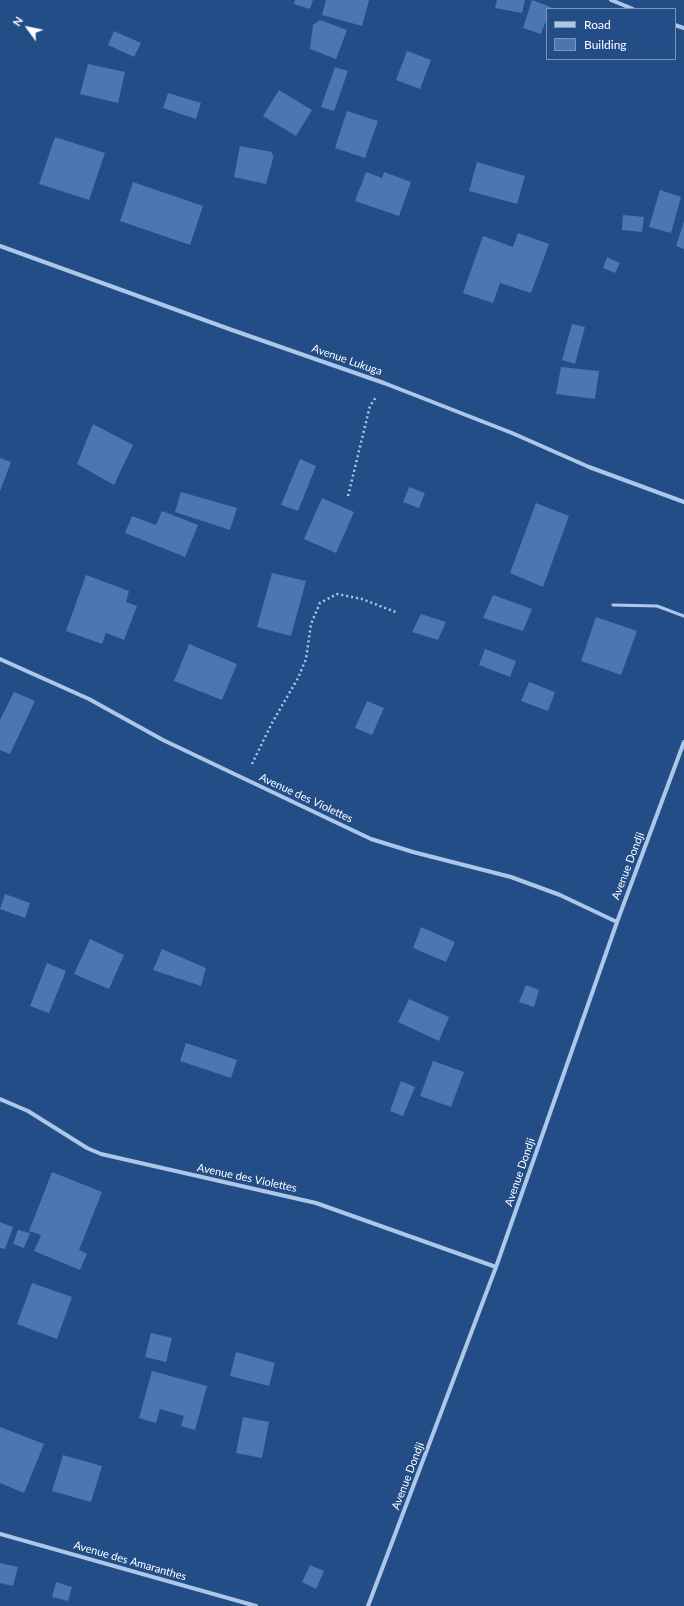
<!DOCTYPE html>
<html>
<head>
<meta charset="utf-8">
<style>
	body { margin:0 }
	#map { position:relative; width:684px; height:1606px; overflow:hidden; background:#234d87; font-family:Lato,sans-serif }
	canvas { display:block }
	.legend { position:absolute; left:546px; top:8px; width:130px; height:52px; box-sizing:border-box; background:#234d87; border:1px solid #7b94b7; margin:0; padding:5px 7px; list-style:none; font-size:12px; color:#fff }
	.legend li { display:flex; align-items:center; gap:8px; height:20px }
	.legend b { width:20px; border:1px solid #7b94b7 }
	.north { position:absolute; left:8px; top:8px; width:40px; height:40px; -webkit-text-stroke:3px #234d87; paint-order:stroke; rotate:303deg; font-size:11px; font-weight:700; line-height:16px; text-align:center; color:#fff }
	.north::after { content:''; display:block; margin:auto; width:14px; height:18px; background:#fff; clip-path:polygon(50% 0,100% 100%,50% 72%,0 100%) }
</style>
</head>
<body>
<div id="map">
<canvas width="684" height="1606"></canvas>
<ul class="legend">
<li><b style="height:5px;background:#aec7e9"></b>Road</li>
<li><b style="height:11px;background:#4b76af"></b>Building</li>
</ul>
<div class="north">N</div>
</div>
<script>
const c = document.querySelector('canvas').getContext('2d');
c.lineJoin = 'round';
function fillPath(path, color) {
  c.fillStyle = color;
  c.fill(path, 'evenodd');
}
function toPath(rows) {
  const path = new Path2D();
  for (const r of rows) {
    path.moveTo(r[0], r[1]);
    for (let i = 2; i < r.length; i += 2) path.lineTo(r[i], r[i + 1]);
  }
  return path;
}
function strokePath(path, color, width, dash) {
  c.strokeStyle = color;
  c.lineWidth = width;
  c.lineCap = dash ? 'butt' : 'round';
  c.setLineDash(dash || []);
  c.stroke(path);
}
function drawText(font, color, halo, rows, align = 'center') {
  c.font = font + ' Lato,sans-serif';
  c.lineWidth = 3;
  c.setLineDash([]);
  c.textBaseline = 'middle';
  c.strokeStyle = halo;
  c.fillStyle = color;
  for (const [text, x, y, turn = 0] of rows) {
    c.save();
    c.translate(x, y);
    c.rotate((+turn || 0) * Math.PI / 180);
    c.textAlign = isNaN(turn) ? turn : align;
    if (halo) c.strokeText(text, 0, 0);
    c.fillText(text, 0, 0);
    c.restore();
  }
}
const building = toPath([
	[295,0,313,0,310,9,294,4],
	[326,0,369,0,362,26,322,15],
	[497,0,525,0,522,13,495,8],
	[532,0,551,7,550,9,547,9,547,18,541,34,523,28],
	[320,20,347,30,336,59,310,49,313,25],
	[114,31,141,43,134,57,108,45],
	[407,51,431,60,420,89,396,80],
	[88,64,125,72,118,103,80,94],
	[335,67,348,71,334,111,321,107],
	[279,90,312,110,296,136,263,116],
	[168,93,201,103,196,119,163,108],
	[347,111,378,121,365,158,335,148],
	[55,137,105,153,89,200,39,184],
	[240,146,272,152,272,155,274,155,266,184,234,177],
	[477,162,525,176,517,204,469,191],
	[366,172,382,178,384,172,411,182,399,216,355,201],
	[133,182,203,206,190,245,120,221],
	[660,190,681,197,671,233,649,227],
	[623,215,644,217,642,232,622,230],
	[684,221,684,249,676,246],
	[518,233,549,244,531,293,500,283,493,303,463,293,483,236,513,247],
	[607,257,620,263,615,273,603,268],
	[572,324,585,327,575,364,562,360],
	[561,367,599,371,595,399,556,394],
	[93,424,133,445,114,485,77,464],
	[0,458,11,462,0,491],
	[300,459,316,466,298,511,281,505],
	[409,487,425,493,419,508,403,502],
	[181,492,237,508,230,530,175,512],
	[322,498,354,512,336,553,304,539],
	[536,503,569,516,543,587,510,573],
	[162,511,198,525,185,557,125,533,132,516,156,525],
	[272,573,306,581,291,636,257,627],
	[86,575,129,591,126,602,137,606,124,640,106,633,102,644,66,631],
	[493,595,532,609,523,631,483,618],
	[421,614,446,622,438,640,412,632],
	[596,617,637,631,621,675,581,661],
	[189,644,237,664,222,700,174,681],
	[485,649,516,661,510,677,479,665],
	[529,682,555,692,548,711,521,701],
	[14,692,35,701,10,754,0,750,0,720],
	[367,701,384,708,372,735,355,728],
	[5,894,30,903,25,918,0,909],
	[421,927,455,942,446,962,413,948],
	[90,939,124,955,109,989,74,974],
	[162,949,206,968,201,986,153,970],
	[47,963,66,971,49,1013,30,1006],
	[526,985,539,990,534,1007,519,1002],
	[409,999,449,1017,439,1041,398,1022],
	[186,1043,237,1060,231,1078,180,1061],
	[433,1061,464,1072,451,1107,420,1096],
	[401,1081,415,1087,403,1116,390,1111],
	[52,1172,102,1192,79,1250,87,1254,80,1270,34,1251,41,1235,29,1231],
	[0,1222,13,1227,5,1249,0,1248],
	[18,1230,30,1233,24,1248,13,1244],
	[32,1283,72,1297,57,1339,17,1324],
	[151,1333,172,1338,166,1362,145,1357],
	[236,1352,275,1363,269,1386,230,1376],
	[152,1371,207,1386,195,1430,181,1426,184,1416,160,1409,156,1423,139,1418],
	[243,1417,269,1422,262,1458,236,1453],
	[0,1427,44,1444,24,1493,0,1483],
	[63,1455,102,1466,91,1502,52,1491],
	[0,1563,18,1567,13,1586,0,1583],
	[310,1565,324,1571,316,1589,302,1582],
	[56,1582,72,1587,68,1601,52,1597]
]);
const path = toPath([
	[348,496,370,406,376,397],
	[252,764,272,723,298,678,306,659,311,624,320,603,337,594,362,599,398,613]
]);
const lane = toPath([
	[613,605,657,606,684,616]
]);
const street = toPath([
	[611,0,633,9],
	[675,25,684,28],
	[0,246,232,330,384,383,512,433,589,467,684,502],
	[0,659,89,699,163,740,371,839,413,852,511,877,560,895,617,922],
	[0,1099,28,1111,87,1148,101,1154,316,1203,496,1267],
	[0,1534,256,1606],
	[368,1606,496,1267,617,922,684,742]
]);
const streetNames = [
	["Avenue Lukuga",347,360,19],
	["Avenue des Violettes",306,798,25],
	["Avenue Dondji",628,866,-69],
	["Avenue Dondji",520,1172,-71],
	["Avenue des Violettes",247,1178,12],
	["Avenue Dondji",408,1476,-69],
	["Avenue des Amaranthes",130,1561,16]
];
fillPath(building, '#4b76af');
strokePath(path, '#aec7e9', 2.5, [2, 3]);
strokePath(lane, '#aec7e9', 3);
strokePath(street, '#aec7e9', 4);
drawText('11px', '#fff', '#234d87', streetNames);
</script>
</body>
</html>
